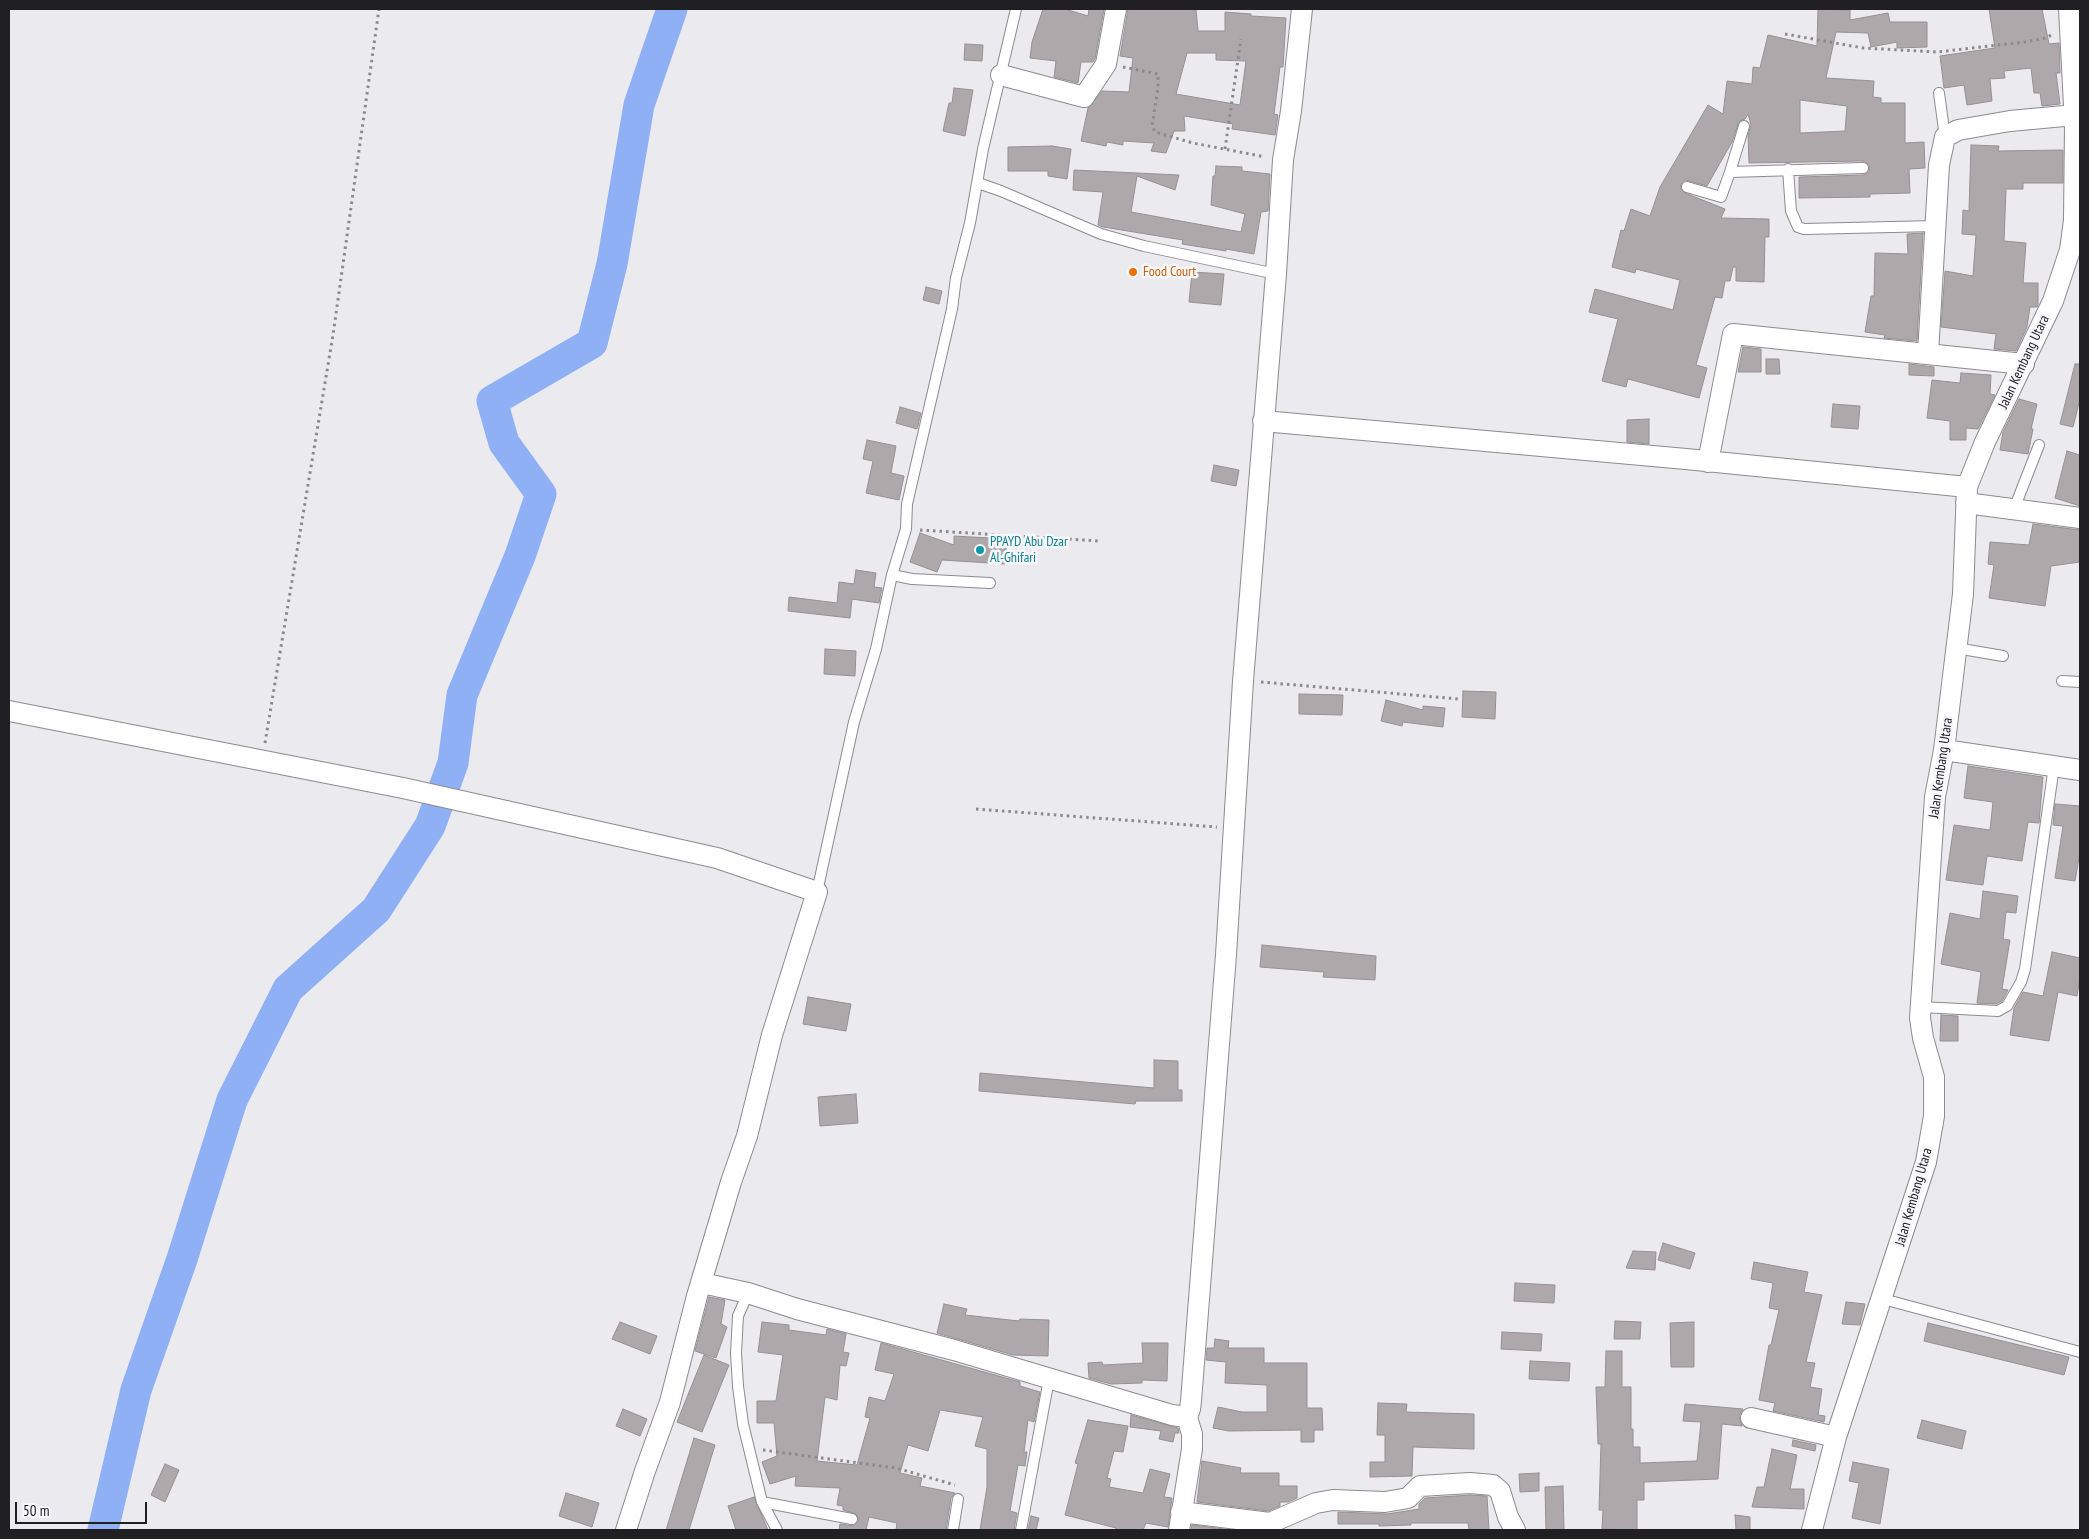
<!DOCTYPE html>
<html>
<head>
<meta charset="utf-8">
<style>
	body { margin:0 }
	#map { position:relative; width:2089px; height:1539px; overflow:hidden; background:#eaeaef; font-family:"PT Sans Narrow",sans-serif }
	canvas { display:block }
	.frame { position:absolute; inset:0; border:10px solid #202022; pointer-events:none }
	.scale { position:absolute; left:15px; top:1502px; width:132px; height:22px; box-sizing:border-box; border:2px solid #202022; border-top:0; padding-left:6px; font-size:15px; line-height:18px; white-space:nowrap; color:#202022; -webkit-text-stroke:4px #f7f7fd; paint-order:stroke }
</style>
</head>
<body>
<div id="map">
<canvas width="2089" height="1539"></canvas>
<div class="frame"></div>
<div class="scale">50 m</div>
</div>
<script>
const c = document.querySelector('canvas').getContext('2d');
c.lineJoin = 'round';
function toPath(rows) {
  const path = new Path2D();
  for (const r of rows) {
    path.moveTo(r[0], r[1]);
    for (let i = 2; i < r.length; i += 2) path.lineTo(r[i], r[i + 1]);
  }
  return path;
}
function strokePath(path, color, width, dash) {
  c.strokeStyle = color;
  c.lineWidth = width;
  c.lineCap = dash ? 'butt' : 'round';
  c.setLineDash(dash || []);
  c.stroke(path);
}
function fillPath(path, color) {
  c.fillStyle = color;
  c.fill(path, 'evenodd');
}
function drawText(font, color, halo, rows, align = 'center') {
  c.font = font + ' "PT Sans Narrow",sans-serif';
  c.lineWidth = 5;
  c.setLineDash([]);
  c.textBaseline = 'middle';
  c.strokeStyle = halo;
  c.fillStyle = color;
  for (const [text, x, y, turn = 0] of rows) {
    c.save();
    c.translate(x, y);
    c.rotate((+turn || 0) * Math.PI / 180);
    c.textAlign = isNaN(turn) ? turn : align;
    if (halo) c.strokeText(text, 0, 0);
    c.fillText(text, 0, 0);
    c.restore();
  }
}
const river = toPath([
	[103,1530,136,1390,182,1259,232,1100,288,989,376,910,430,826,453,763,462,695,520,556,541,494,504,443,492,401,592,343,612,264,639,105,672,9]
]);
const building = toPath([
	[1043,9,1065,9,1088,16,1089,9,1104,9,1095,59,1093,62,1081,62,1078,83,1054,77,1056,61,1030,58,1032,42,1043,9],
	[1128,9,1196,9,1198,31,1225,31,1225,12,1251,14,1251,16,1286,18,1283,67,1280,67,1274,114,1278,115,1275,135,1232,129,1233,124,1184,116,1185,131,1174,131,1166,153,1151,151,1154,143,1123,141,1123,145,1107,142,1106,146,1081,141,1088,108,1102,91,1129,92,1133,58,1120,56,1128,9],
	[1187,53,1216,53,1216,60,1246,61,1240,105,1176,94,1187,53],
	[1818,9,1850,10,1850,20,1888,13,1890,22,1927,22,1927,47,1897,48,1897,42,1871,47,1868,33,1836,32,1826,78,1874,81,1873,97,1881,98,1881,103,1905,103,1905,143,1924,142,1925,168,1909,169,1910,193,1870,194,1870,197,1799,198,1799,177,1863,175,1869,172,1869,165,1863,161,1749,163,1748,135,1751,125,1748,114,1745,119,1740,121,1738,124,1732,142,1707,186,1686,180,1682,182,1680,188,1685,193,1725,209,1721,218,1769,219,1769,237,1765,237,1764,282,1736,281,1736,267,1733,267,1730,281,1725,281,1722,298,1715,297,1696,365,1707,368,1699,398,1628,379,1626,387,1602,381,1618,319,1589,312,1595,289,1673,310,1680,280,1636,269,1635,273,1612,267,1621,230,1624,231,1631,209,1650,216,1660,187,1708,105,1723,114,1727,81,1752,84,1753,67,1760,68,1768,35,1817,46,1818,9],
	[1800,100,1847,106,1845,131,1800,133,1800,100],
	[1989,9,2042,9,2049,44,2059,43,2060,73,2056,73,2060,104,2042,106,2040,93,2034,93,2031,68,2004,71,2005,78,1990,79,1992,101,1967,105,1964,85,1944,88,1940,56,1995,48,1989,9],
	[965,44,983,45,982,61,964,60,965,44],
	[954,88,973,90,965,136,943,131,949,103,952,103,954,88],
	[1971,145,1999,146,1998,151,2063,150,2063,183,2023,183,2023,189,2006,189,2004,241,2026,243,2023,283,2038,283,2038,305,2037,307,2030,307,2027,327,2016,351,1994,349,1996,334,1941,327,1945,271,1973,276,1976,235,1962,234,1963,210,1969,211,1971,145],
	[1052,146,1071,149,1067,179,1048,176,1048,171,1008,171,1008,147,1052,146],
	[1216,166,1242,167,1242,171,1270,174,1268,211,1261,212,1254,254,1226,249,1226,251,1182,244,1183,240,1103,227,1098,225,1103,192,1073,190,1074,170,1179,175,1175,190,1137,176,1131,212,1241,232,1245,214,1211,205,1213,176,1215,176,1216,166],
	[1923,233,1917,341,1884,338,1885,335,1865,332,1871,296,1874,296,1875,253,1908,254,1907,234,1923,233],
	[1192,272,1224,274,1221,305,1189,302,1192,272],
	[926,287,942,291,939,304,923,300,926,287],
	[1743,347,1761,349,1761,372,1738,372,1743,347],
	[1766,359,1779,359,1780,374,1766,374,1766,359],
	[1909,364,1934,367,1934,376,1909,375,1909,364],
	[2075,364,2080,364,2080,399,2073,427,2060,424,2075,364],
	[1961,373,1991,375,1990,394,1995,395,1978,429,1966,428,1966,440,1950,440,1950,421,1927,418,1932,380,1960,383,1961,373],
	[2019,399,2037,404,2031,429,2033,429,2028,454,2000,450,2003,432,2019,399],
	[1833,404,1860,406,1858,429,1831,427,1833,404],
	[900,407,921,413,917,429,896,423,900,407],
	[1649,419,1649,444,1627,442,1627,420,1649,419],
	[867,440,896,446,891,473,904,476,899,500,866,493,873,461,863,459,867,440],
	[2067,451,2080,455,2080,506,2055,498,2067,451],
	[1214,465,1239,470,1236,486,1211,481,1214,465],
	[2033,524,2080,530,2080,562,2051,566,2045,606,1989,598,1994,565,1988,564,1990,542,2029,545,2033,524],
	[920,533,954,545,954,536,1007,539,1005,564,942,560,937,572,910,562,920,533],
	[856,570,876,573,874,587,882,588,879,603,852,599,850,618,788,611,789,597,837,603,839,582,854,584,856,570],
	[825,649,856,651,855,676,824,674,825,649],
	[1463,691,1496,692,1495,719,1462,717,1463,691],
	[1299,694,1343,695,1342,715,1299,714,1299,694],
	[1386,700,1423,710,1423,706,1445,708,1443,727,1403,722,1402,726,1381,721,1386,700],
	[1968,766,2043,777,2039,823,2028,822,2022,861,1987,856,1983,885,1946,880,1954,825,1990,830,1993,802,1964,798,1968,766],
	[2055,804,2080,806,2080,852,2075,881,2055,878,2063,826,2053,825,2055,804],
	[1983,891,2018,896,2016,913,2006,912,2003,939,2010,940,2002,989,2008,990,2002,1001,1996,1004,1977,1003,1981,972,1941,964,1950,913,1980,919,1983,891],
	[1262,945,1376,956,1375,980,1323,977,1324,972,1260,967,1262,945],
	[2052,952,2080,958,2080,977,2077,996,2058,992,2049,1041,2010,1035,2014,1008,2023,992,2043,996,2052,952],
	[808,997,851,1004,846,1031,803,1024,808,997],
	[1941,1015,1958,1016,1958,1041,1940,1041,1941,1015],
	[1154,1060,1178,1061,1178,1090,1182,1090,1182,1101,1136,1101,1135,1104,979,1091,980,1073,1154,1088,1154,1060],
	[856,1094,858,1123,820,1126,818,1097,856,1094],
	[1663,1243,1695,1253,1690,1269,1658,1260,1663,1243],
	[1633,1251,1656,1252,1655,1270,1626,1268,1633,1251],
	[1754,1262,1808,1272,1804,1292,1822,1295,1806,1362,1815,1363,1810,1387,1822,1389,1818,1415,1825,1416,1824,1422,1773,1411,1775,1403,1759,1400,1769,1345,1771,1345,1779,1310,1769,1308,1773,1283,1751,1279,1754,1262],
	[1515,1283,1555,1285,1554,1303,1514,1301,1515,1283],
	[709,1297,725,1300,721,1324,727,1327,716,1358,695,1351,709,1297],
	[1846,1302,1865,1304,1860,1325,1842,1324,1846,1302],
	[944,1304,967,1309,965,1315,1019,1321,1020,1319,1049,1320,1048,1356,1013,1355,937,1333,944,1304],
	[1615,1321,1641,1322,1640,1339,1614,1339,1615,1321],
	[620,1322,657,1336,650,1354,612,1339,620,1322],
	[762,1322,789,1325,789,1330,826,1335,827,1329,846,1334,843,1352,849,1353,846,1366,840,1365,837,1400,825,1397,817,1461,857,1465,870,1418,865,1417,869,1397,885,1401,894,1374,875,1370,881,1343,1020,1382,1020,1386,1040,1392,1034,1422,1028,1420,1024,1452,1027,1452,1025,1466,1018,1465,1010,1511,1017,1513,1014,1530,980,1530,987,1487,987,1449,975,1446,983,1417,940,1410,928,1451,908,1445,900,1473,922,1478,920,1486,955,1493,951,1498,946,1530,896,1530,897,1523,869,1517,866,1530,839,1530,840,1524,854,1526,859,1520,856,1514,843,1510,843,1506,837,1505,840,1488,795,1486,796,1476,770,1484,762,1462,777,1456,774,1423,757,1423,757,1401,776,1401,783,1355,758,1352,762,1322],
	[1694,1322,1694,1367,1671,1367,1670,1323,1694,1322],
	[1928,1323,2069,1357,2064,1375,1924,1341,1928,1323],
	[1502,1332,1542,1334,1541,1351,1501,1349,1502,1332],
	[1215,1339,1229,1341,1228,1348,1264,1348,1264,1363,1307,1363,1307,1408,1322,1408,1323,1430,1314,1430,1314,1442,1301,1442,1301,1430,1229,1431,1213,1428,1218,1407,1242,1412,1267,1412,1267,1385,1225,1383,1226,1362,1206,1360,1207,1348,1214,1348,1215,1339],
	[1142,1343,1168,1343,1167,1381,1142,1380,1142,1383,1111,1384,1089,1378,1088,1363,1102,1362,1103,1365,1143,1363,1142,1343],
	[1606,1351,1622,1351,1622,1387,1631,1387,1631,1429,1633,1429,1633,1447,1640,1447,1640,1463,1697,1461,1701,1422,1683,1421,1685,1404,1743,1409,1739,1416,1742,1426,1722,1424,1718,1479,1644,1482,1644,1500,1637,1500,1637,1530,1602,1529,1603,1510,1599,1510,1601,1444,1598,1444,1596,1387,1605,1387,1606,1351],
	[704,1355,729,1365,702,1432,677,1422,704,1355],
	[1530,1361,1570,1363,1569,1381,1529,1379,1530,1361],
	[1378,1403,1407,1404,1406,1412,1474,1414,1474,1449,1413,1447,1412,1476,1370,1477,1370,1462,1385,1462,1385,1435,1377,1435,1378,1403],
	[623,1409,647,1419,640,1436,616,1426,623,1409],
	[1131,1415,1178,1428,1179,1433,1175,1433,1173,1442,1159,1439,1161,1431,1130,1427,1131,1415],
	[1088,1420,1128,1426,1123,1452,1114,1451,1107,1478,1111,1479,1109,1487,1143,1493,1150,1469,1170,1474,1164,1497,1172,1498,1168,1527,1146,1523,1143,1530,1116,1530,1116,1528,1065,1515,1078,1464,1075,1463,1088,1420],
	[1922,1420,1966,1431,1962,1449,1917,1438,1922,1420],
	[694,1438,715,1445,689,1530,666,1530,694,1438],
	[1793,1440,1816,1445,1815,1451,1792,1446,1793,1440],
	[1772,1449,1797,1455,1790,1489,1804,1489,1804,1509,1752,1507,1757,1487,1764,1487,1772,1449],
	[1202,1461,1241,1468,1240,1473,1279,1473,1279,1486,1297,1486,1297,1498,1288,1502,1280,1502,1280,1506,1268,1511,1197,1502,1202,1461],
	[1853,1462,1889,1469,1880,1524,1852,1518,1859,1483,1849,1481,1853,1462],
	[165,1464,179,1470,165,1502,151,1495,165,1464],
	[1539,1473,1539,1491,1520,1492,1519,1474,1539,1473],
	[1563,1486,1564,1530,1546,1530,1545,1487,1563,1486],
	[566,1493,599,1503,592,1527,559,1516,566,1493],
	[1470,1495,1487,1496,1489,1530,1469,1530,1468,1523,1411,1523,1411,1525,1379,1526,1379,1524,1338,1524,1338,1512,1387,1514,1419,1509,1419,1504,1425,1498,1470,1495],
	[754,1497,768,1530,736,1530,728,1506,754,1497],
	[1735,1515,1750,1517,1750,1530,1736,1530,1735,1515],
	[1031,1516,1039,1518,1036,1530,1028,1530,1031,1516],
	[1192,1525,1232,1530,1191,1530,1192,1525]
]);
const path = toPath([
	[1785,34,1863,48,1937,52,2025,42,2046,38,2053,34],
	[1123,67,1158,74,1158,88,1152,126,1155,132,1193,143,1265,157],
	[1225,149,1241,39],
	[920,530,1099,541],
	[1261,682,1459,699],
	[265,743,333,335,379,9],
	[976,809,1217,827],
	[763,1450,896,1468,955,1485]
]);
const lane = toPath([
	[1939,93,1945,137],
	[1744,126,1730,172,1863,168],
	[1788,169,1791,211,1798,227,1804,229,1936,226],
	[978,183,1001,191,1101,234,1144,246,1276,274],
	[1687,187,1721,197,1730,172],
	[2014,509,2039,445],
	[892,575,912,579,990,583],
	[1956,648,2003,656],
	[2062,681,2080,682],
	[817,892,854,722,876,649,892,575,906,529,907,504,952,309,956,278,970,223,983,149,1016,9],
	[1921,1007,1998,1011,2007,1006,2021,982,2025,969,2054,766],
	[748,1293,738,1316,736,1353,738,1386,743,1424,762,1502,777,1530],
	[1883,1299,2080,1352],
	[762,1502,852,1519],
	[953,1530,958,1499],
	[1021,1530,1049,1379]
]);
const street = toPath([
	[1001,75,1084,97,1106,64,1116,9],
	[1928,354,1939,165,1945,137,1958,130,2010,121,2075,115],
	[1263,421,1686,459,1967,487],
	[1708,462,1733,334,2024,364],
	[1966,503,2080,518],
	[9,711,403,788,717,858,817,892,772,1035,747,1136,731,1182,697,1296,670,1402,645,1471,626,1530],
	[1944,750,2080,770],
	[702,1283,748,1293,797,1309,954,1350,1172,1415,1187,1417],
	[1751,1418,1836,1437],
	[1181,1512,1270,1523,1316,1503,1333,1500,1385,1502,1408,1498,1420,1486,1470,1483,1493,1485,1500,1491,1508,1517,1515,1530],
	[1179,1530,1192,1449,1192,1434,1187,1417,1190,1409,1191,1401,1226,955,1243,681,1276,274,1283,160,1291,111,1302,9],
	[1812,1530,1836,1437,1926,1162,1934,1116,1934,1077,1923,1038,1920,1018,1935,797,1944,750,1963,594,1967,487,1985,442,2053,301,2070,250,2074,220,2075,125,2069,9]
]);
const markers = [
	[1133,272,5,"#e8710a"],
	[980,550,5,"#0f9aa8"]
];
const foodNames = [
	["Food Court",1143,272]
];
const streetNames = [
	["Jalan Kembang Utara",2024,362,-65],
	["Jalan Kembang Utara",1941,768,-82],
	["Jalan Kembang Utara",1914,1197,-74]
];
const cultureNames = [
	["PPAYD Abu Dzar",990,542],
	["Al-Ghifari",990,558]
];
strokePath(river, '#8fb0f5', 31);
fillPath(building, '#aea8aa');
strokePath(building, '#969093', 1);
strokePath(lane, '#8b8b90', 12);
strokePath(street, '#8b8b90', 22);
strokePath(path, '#8a8a8d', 3, [2.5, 4]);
strokePath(lane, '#fff', 10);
strokePath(street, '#fff', 20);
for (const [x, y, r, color] of markers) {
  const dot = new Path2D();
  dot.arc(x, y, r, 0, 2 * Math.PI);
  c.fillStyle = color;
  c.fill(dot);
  strokePath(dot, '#f7f7fd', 2);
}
drawText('14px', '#c56008', '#f7f7fd', foodNames, 'left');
drawText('14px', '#202022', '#f7f7fd', streetNames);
drawText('14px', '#0d838f', '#f7f7fd', cultureNames, 'left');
</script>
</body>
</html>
